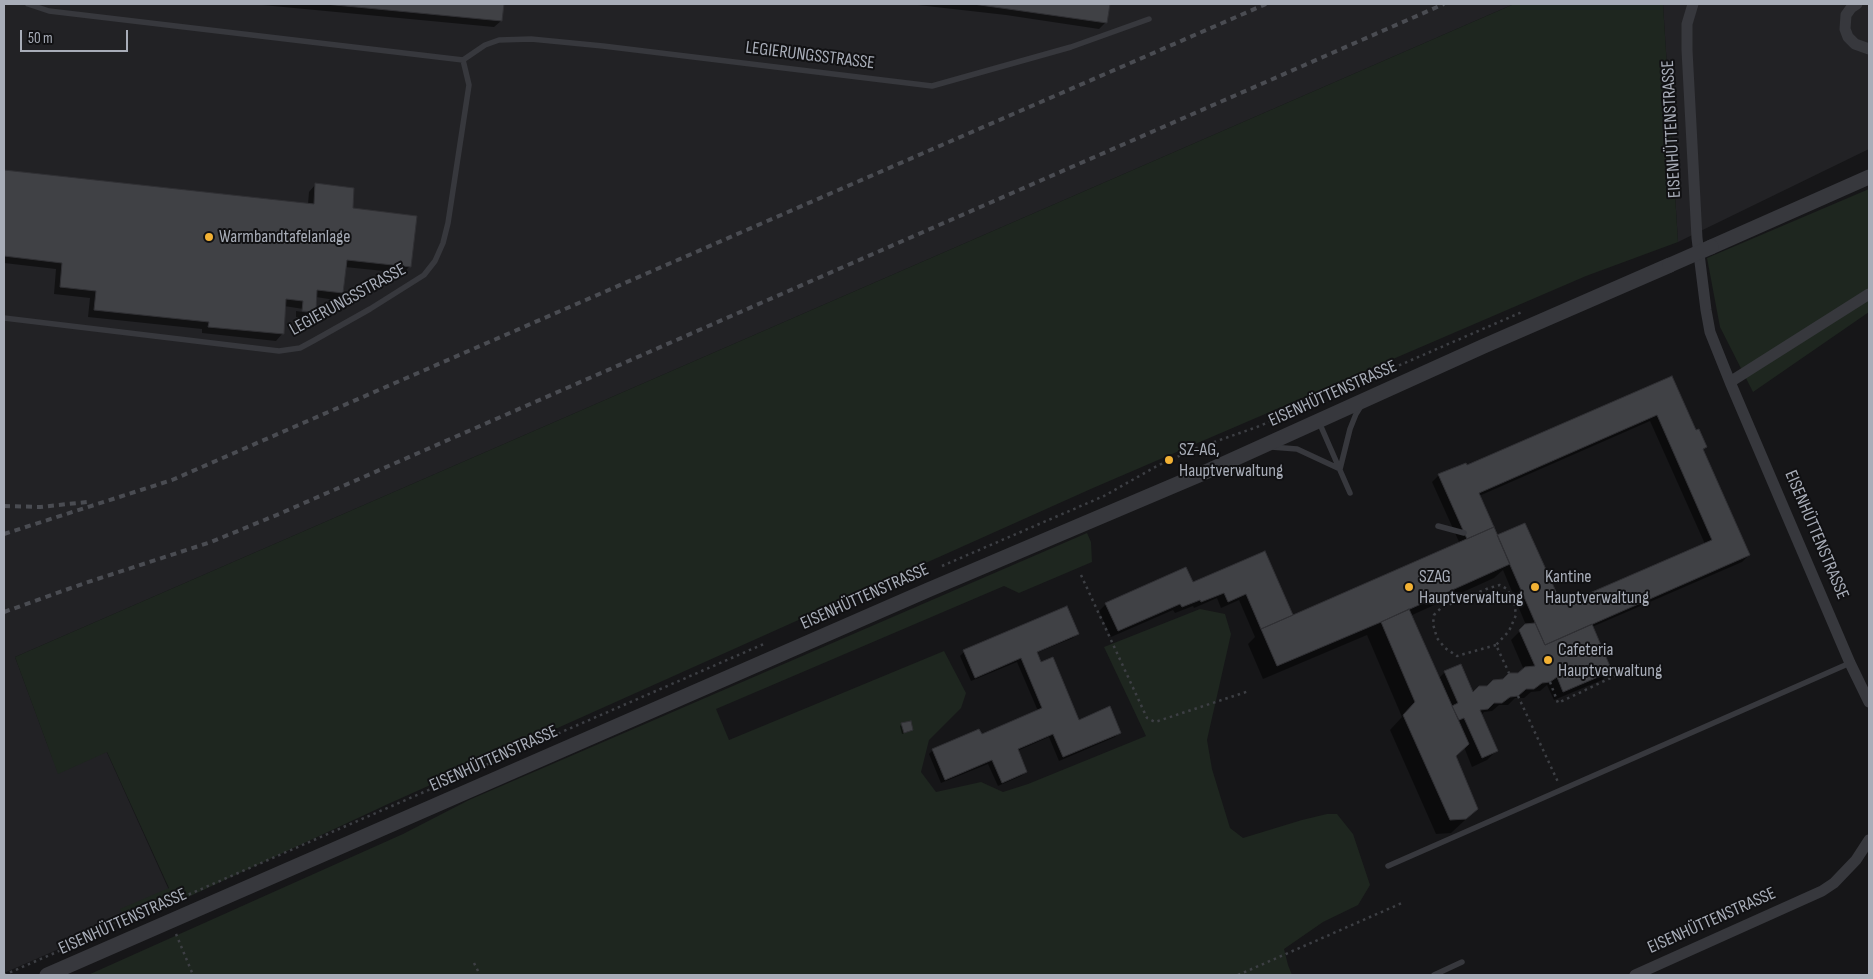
<!DOCTYPE html>
<html>
<head>
<meta charset="utf-8">
<style>
	body { margin:0 }
	#map { position:relative; width:1873px; height:979px; overflow:hidden; background:#161618; font-family:"Sofia Sans Condensed",sans-serif }
	canvas { display:block }
	.frame { position:absolute; inset:0; border:5px solid #a8adb8; pointer-events:none }
	.scale { position:absolute; left:20px; top:30px; width:108px; height:22px; box-sizing:border-box; border:2px solid #a8adb8; border-top:0; padding-left:6px; font-size:15px; line-height:18px; white-space:nowrap; color:#a8adb8; -webkit-text-stroke:4px #111113; paint-order:stroke }
</style>
</head>
<body>
<div id="map">
<canvas width="1873" height="979"></canvas>
<div class="frame"></div>
<div class="scale">50 m</div>
</div>
<script>
const c = document.querySelector('canvas').getContext('2d');
c.lineJoin = 'round';
function fillPath(path, color) {
  c.fillStyle = color;
  c.fill(path, 'evenodd');
}
function toPath(rows) {
  const path = new Path2D();
  for (const r of rows) {
    path.moveTo(r[0], r[1]);
    for (let i = 2; i < r.length; i += 2) path.lineTo(r[i], r[i + 1]);
  }
  return path;
}
function strokePath(path, color, width, dash) {
  c.strokeStyle = color;
  c.lineWidth = width;
  c.lineCap = dash ? 'butt' : 'round';
  c.setLineDash(dash || []);
  c.stroke(path);
}
function drawText(font, color, halo, rows, align = 'center') {
  c.font = font + ' "Sofia Sans Condensed",sans-serif';
  c.lineWidth = 4;
  c.setLineDash([]);
  c.textBaseline = 'middle';
  c.strokeStyle = halo;
  c.fillStyle = color;
  for (const [text, x, y, turn = 0] of rows) {
    c.save();
    c.translate(x, y);
    c.rotate((+turn || 0) * Math.PI / 180);
    c.textAlign = isNaN(turn) ? turn : align;
    if (halo) c.strokeText(text, 0, 0);
    c.fillText(text, 0, 0);
    c.restore();
  }
}
const built = toPath([
	[4,4,1514,4,15,657,52,757,99,735,173,899,4,973],
	[1663,4,1869,4,1869,149,1678,242]
]);
const green = toPath([
	[1514,4,1663,4,1678,242,1586,276,1093,488,388,804,128,925,120,909,169,888,107,752,58,774,15,657],
	[1869,189,1869,312,1753,392,1720,327,1707,258],
	[1087,533,1091,542,1092,562,1019,593,1004,586,716,709,729,740,944,651,966,693,961,708,929,740,921,772,936,792,981,782,1003,792,1028,784,1146,736,1104,647,1200,609,1225,614,1231,634,1207,740,1212,769,1230,828,1243,838,1302,820,1327,814,1337,814,1353,834,1370,885,1358,905,1323,922,1284,949,1288,965,1292,975,88,975,403,834,469,800]
]);
const shadow = toPath([
	[252,4,503,4,501,21,494,27],
	[909,4,1108,4,1106,22,1099,29,1006,15],
	[4,171,308,204,309,192,315,185,352,209,410,266,403,273,345,267,342,293,335,300,316,297,315,312,308,318,296,317,296,311,310,313,310,310,284,306,282,334,276,341,202,333,202,329,88,317,90,298,54,294,56,269,4,263],
	[1671,377,1695,431,1705,447,1702,450,1749,555,1742,562,1592,627,1611,671,1602,680,1554,700,1547,685,1540,691,1531,692,1524,698,1515,698,1508,705,1499,705,1492,711,1484,712,1481,715,1496,751,1487,760,1472,767,1464,747,1455,757,1477,809,1451,833,1436,834,1390,730,1402,717,1367,635,1263,679,1248,644,1255,637,1239,600,1221,608,1217,598,1194,608,1193,606,1175,613,1173,610,1111,637,1099,611,1106,604,1193,583,1264,553,1288,619,1460,544,1432,482,1439,475,1467,467],
	[1650,421,1705,544,1561,607,1497,536,1479,496],
	[1503,570,1526,625,1511,640,1524,670,1472,695,1445,672,1438,679,1410,616,1494,578],
	[1077,633,1073,638,1036,653,1041,664,1079,721,1120,732,1115,737,1059,761,1049,737,1017,751,1026,772,1021,776,998,786,988,764,941,783,929,754,933,750,981,736,1038,711,1017,662,971,681,960,656,964,652],
	[902,724,912,730,902,734,900,726]
]);
const building = toPath([
	[325,4,504,4,502,21,325,4],
	[973,4,1110,4,1107,23,973,4],
	[4,170,314,204,315,183,354,188,353,208,417,216,411,267,347,260,343,293,317,290,316,312,302,311,303,301,286,299,284,334,208,327,209,322,94,310,96,291,60,287,62,263,4,256,4,170],
	[1672,376,1696,430,1699,429,1707,447,1703,449,1750,555,1545,645,1497,535,1525,523,1562,605,1712,540,1657,415,1479,493,1494,527,1467,539,1438,474,1466,463,1467,465,1672,376],
	[1494,527,1510,564,1381,622,1277,666,1261,629,1494,527],
	[1265,551,1293,615,1261,629,1246,594,1228,602,1224,593,1201,602,1200,600,1182,607,1180,604,1118,631,1105,603,1186,567,1193,582,1265,551],
	[1067,606,1079,634,1037,652,1041,662,1053,657,1079,720,1110,706,1121,733,1063,757,1053,734,1018,749,1027,772,1002,783,992,760,945,780,932,749,979,729,982,734,1042,708,1021,658,975,678,963,650,1067,606],
	[1409,609,1469,744,1456,756,1478,809,1466,819,1450,820,1403,715,1415,702,1381,622,1409,609],
	[1535,623,1545,645,1592,624,1612,671,1563,692,1557,677,1550,682,1542,683,1534,689,1526,689,1518,696,1510,697,1502,703,1494,703,1488,709,1480,710,1498,751,1482,758,1464,718,1459,720,1452,706,1458,703,1444,671,1461,664,1473,692,1479,686,1487,686,1493,680,1503,679,1509,673,1518,673,1525,667,1535,666,1519,630,1525,624,1535,623],
	[911,721,913,730,904,733,901,723,911,721]
]);
const path = toPath([
	[942,566,1104,496,1157,466,1197,448,1257,427,1296,411,1308,401,1327,393,1337,389,1354,385,1522,312],
	[1081,575,1147,718,1155,722,1249,691],
	[1496,645,1457,656,1445,648,1437,638,1433,624,1434,615,1441,608,1489,588,1500,585,1507,589,1514,601,1516,615,1509,631,1496,645,1509,673],
	[1550,682,1558,703,1640,664],
	[1518,696,1558,782],
	[176,934,193,975],
	[474,963,480,975],
	[4,975,766,643],
	[1238,975,1402,903]
]);
const service = toPath([
	[28,4,49,11,463,60,485,45,499,40,531,39,603,46,932,86,1071,47,1149,19],
	[4,318,279,351,300,348,313,341,370,309,424,275,435,261,443,243,448,223,469,85,463,60],
	[1319,422,1350,493],
	[1271,447,1297,449,1340,469,1350,429,1356,414,1361,406],
	[1438,526,1464,533],
	[1388,866,1850,663],
	[1434,975,1462,962]
]);
const minor = toPath([
	[1693,4,1687,24,1687,50,1697,238,1706,310,1710,332,1730,382,1788,518,1850,663,1869,702],
	[1857,4,1851,8,1846,15,1845,29,1848,37,1855,44,1869,49],
	[1730,382,1869,294],
	[1635,975,1822,891,1834,883,1856,860,1869,840]
]);
const tertiary = toPath([
	[1711,247,1869,177],
	[47,975,928,590,1201,474,1484,346,1670,265]
]);
const rail = toPath([
	[4,506,40,507,87,502],
	[4,534,172,480,1266,4],
	[4,612,85,583,211,542,279,514,1444,4]
]);
const tertiaryBridge = toPath([
	[1670,265,1711,247]
]);
const markers = [
	[209,237,5,"#f2b134"],
	[1169,460,5,"#f2b134"],
	[1409,587,5,"#f2b134"],
	[1535,587,5,"#f2b134"],
	[1548,660,5,"#f2b134"]
];
const streetNames = [
	["LEGIERUNGSSTRASSE",810,56,7],
	["EISENHÜTTENSTRASSE",1672,129,-93],
	["LEGIERUNGSSTRASSE",348,300,-29],
	["EISENHÜTTENSTRASSE",1333,394,-24],
	["EISENHÜTTENSTRASSE",1816,535,67],
	["EISENHÜTTENSTRASSE",865,597,-24],
	["EISENHÜTTENSTRASSE",494,759,-24],
	["EISENHÜTTENSTRASSE",1712,921,-24],
	["EISENHÜTTENSTRASSE",123,922,-24]
];
const poiNames = [
	["Warmbandtafelanlage",219,237],
	["SZ-AG,",1179,450],
	["Hauptverwaltung",1179,471],
	["SZAG",1419,577],
	["Hauptverwaltung",1419,598],
	["Kantine",1545,577],
	["Hauptverwaltung",1545,598],
	["Cafeteria",1558,650],
	["Hauptverwaltung",1558,671]
];
fillPath(built, '#222225');
fillPath(green, '#1e261f');
fillPath(shadow, '#0007');
fillPath(building, '#404145');
strokePath(building, '#303034', 1);
strokePath(path, '#3d3f44', 2.5, [2.5, 4]);
strokePath(service, '#37383d', 5.5);
strokePath(minor, '#37383d', 11);
strokePath(tertiary, '#37383d', 15);
strokePath(rail, '#4a4c52', 4, [6, 5]);
strokePath(tertiaryBridge, '#37383d', 15);
for (const [x, y, r, color] of markers) {
  const dot = new Path2D();
  dot.arc(x, y, r, 0, 2 * Math.PI);
  c.fillStyle = color;
  c.fill(dot);
  strokePath(dot, '#111113', 2);
}
drawText('18px', '#a8adb8', '#111113', streetNames);
drawText('18px', '#a8adb8', '#111113', poiNames, 'left');
</script>
</body>
</html>
